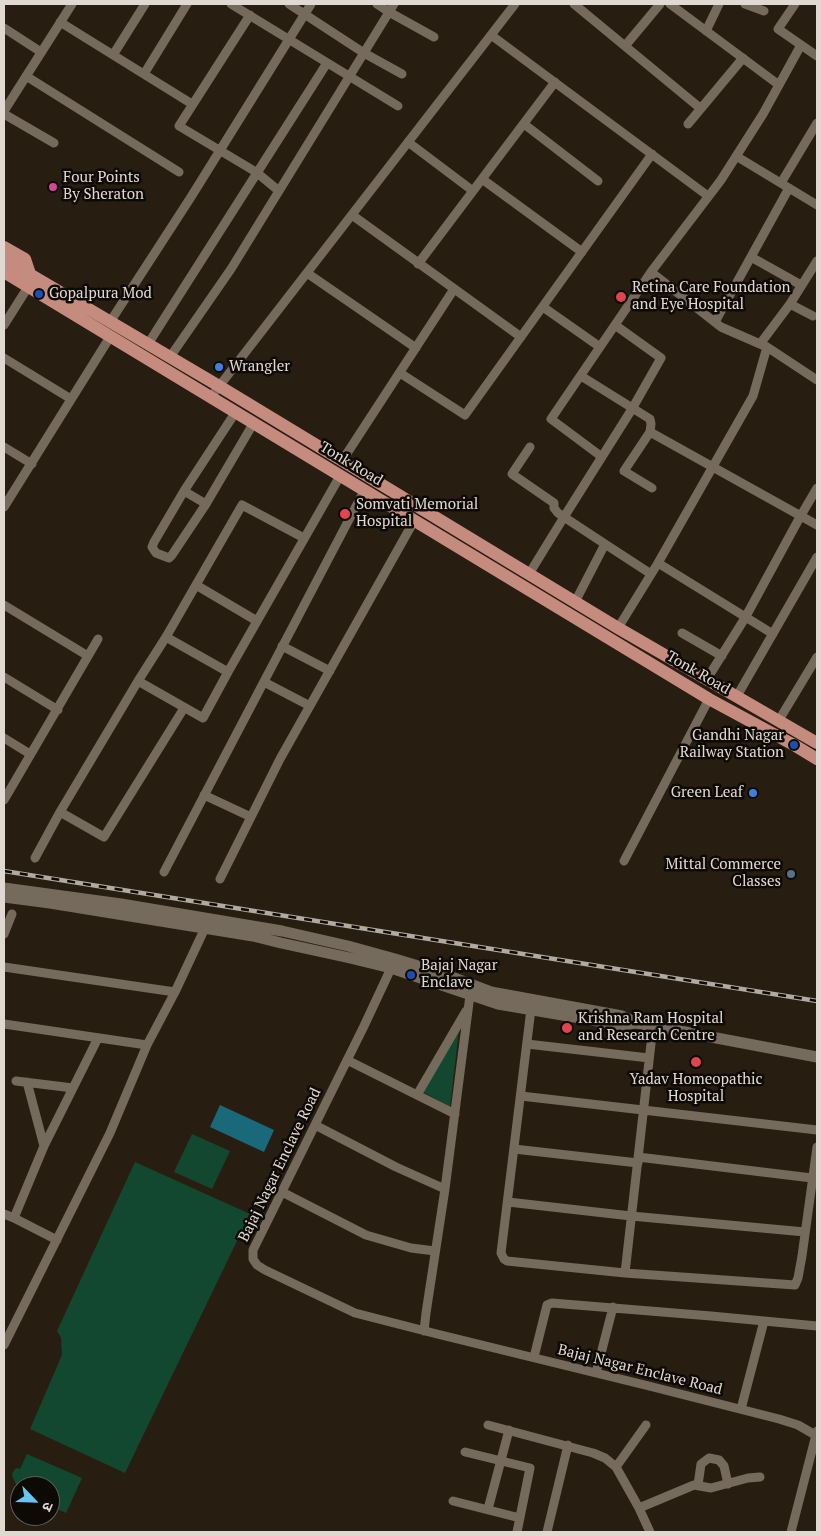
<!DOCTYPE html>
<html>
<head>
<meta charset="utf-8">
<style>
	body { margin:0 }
	#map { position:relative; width:821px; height:1536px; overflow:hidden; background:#271e11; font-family:"PT Serif","Noto Sans Devanagari",serif }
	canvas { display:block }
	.frame { position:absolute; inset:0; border:5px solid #e0d9d1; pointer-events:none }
	.north { position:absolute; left:10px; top:1476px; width:50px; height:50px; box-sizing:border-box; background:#0d0905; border:1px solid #615c57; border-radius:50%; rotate:114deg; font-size:14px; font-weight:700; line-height:20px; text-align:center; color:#e0d9d1 }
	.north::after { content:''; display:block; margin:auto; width:18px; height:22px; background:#68c4f0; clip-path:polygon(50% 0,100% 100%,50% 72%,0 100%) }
</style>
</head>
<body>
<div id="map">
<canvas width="821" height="1536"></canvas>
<div class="frame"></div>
<div class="north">उ</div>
</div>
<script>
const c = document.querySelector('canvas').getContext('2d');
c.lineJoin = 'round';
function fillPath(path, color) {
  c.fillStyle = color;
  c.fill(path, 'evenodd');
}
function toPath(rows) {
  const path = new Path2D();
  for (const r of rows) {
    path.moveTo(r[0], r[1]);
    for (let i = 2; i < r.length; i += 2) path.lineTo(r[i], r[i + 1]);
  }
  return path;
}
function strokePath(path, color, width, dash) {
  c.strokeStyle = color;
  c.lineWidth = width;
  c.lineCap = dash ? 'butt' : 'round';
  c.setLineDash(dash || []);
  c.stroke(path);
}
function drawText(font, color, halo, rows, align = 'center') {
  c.font = font + ' "PT Serif",serif';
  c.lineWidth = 5;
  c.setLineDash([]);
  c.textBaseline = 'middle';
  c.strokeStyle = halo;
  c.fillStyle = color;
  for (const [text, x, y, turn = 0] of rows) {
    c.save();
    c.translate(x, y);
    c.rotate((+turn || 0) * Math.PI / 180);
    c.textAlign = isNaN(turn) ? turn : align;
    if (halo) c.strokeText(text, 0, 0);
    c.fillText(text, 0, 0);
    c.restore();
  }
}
const green = toPath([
	[460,1021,450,1107,423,1092],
	[192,1134,230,1151,212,1189,174,1172],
	[135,1162,250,1214,125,1473,30,1429,62,1355,61,1338,57,1331],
	[27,1454,82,1478,66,1513,50,1506,50,1486,20,1486,19,1492,12,1475,13,1472,16,1468,20,1469]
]);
const water = toPath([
	[220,1105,274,1130,264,1152,210,1127]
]);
const minor = toPath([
	[231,4,398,106],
	[289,4,364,53,402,74],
	[377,4,389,12,434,37],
	[574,4,700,108],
	[670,4,779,85],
	[745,4,764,11],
	[795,4,778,29,817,56],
	[250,15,179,126,256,172,279,191],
	[60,22,192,104],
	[4,28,41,52],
	[706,31,719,4],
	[491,35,708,196],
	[625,46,660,4],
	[113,55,145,4],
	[144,74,187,4],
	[26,76,179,172],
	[4,111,72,4],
	[4,114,54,143],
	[524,124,598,181],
	[688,124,743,58],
	[408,142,473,191],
	[736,156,817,205],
	[482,179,582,252],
	[781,183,817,123],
	[352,215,521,337],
	[751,257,801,285],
	[418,264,555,82],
	[651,272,721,327,767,347,817,380],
	[307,273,416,348],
	[790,304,817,261],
	[543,307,600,347],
	[110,322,191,197,311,4],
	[715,322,789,188],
	[4,325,28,287],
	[148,344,327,63],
	[760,344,790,304,813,316],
	[170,357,231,269,394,4],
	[4,358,71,399],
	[400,373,465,415,652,154],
	[581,376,650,419,651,424,650,432,817,525],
	[210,398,515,4],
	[235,413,184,491,154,542,152,547,156,553,169,558,172,555,206,504,253,424],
	[650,432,624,471,652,488],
	[4,447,32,464],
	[530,447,512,474,554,503,554,508,558,513,564,517,632,409,661,358,615,325],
	[602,457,551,419,651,272,721,180,763,114,801,45],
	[342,461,454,289],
	[184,491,206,504],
	[4,507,110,337],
	[605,544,651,574],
	[658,563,773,634],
	[529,574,564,517,605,544,575,602],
	[196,585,257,621],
	[4,605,88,656],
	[618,628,658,563,753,396,767,347],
	[682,633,722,656],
	[166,637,228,672,340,476],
	[282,646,330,671],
	[4,677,58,710],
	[707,679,745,618,800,517,817,488],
	[138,681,203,718,228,672],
	[264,682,310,706],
	[737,696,817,557],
	[779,720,817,657],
	[4,738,30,754],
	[204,795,251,817],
	[4,800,98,639],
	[60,812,104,837,184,708],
	[35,858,60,812,138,681,166,637,242,505,304,538],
	[624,861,709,699],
	[164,872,364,491],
	[220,879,280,759,414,521],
	[4,934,12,914],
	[393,964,364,1026,253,1250,253,1259,257,1265,265,1270,355,1313,437,1334,649,1386,779,1419,798,1425,817,1436],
	[4,967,175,992],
	[531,1009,501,1253,504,1259,507,1261,625,1273,795,1285,798,1278,802,1256,817,1147],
	[4,1024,147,1045],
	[527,1044,649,1058],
	[347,1060,455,1114],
	[16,1081,73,1088],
	[27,1082,44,1146],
	[417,1095,466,1011],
	[521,1096,817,1130],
	[315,1125,396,1167,445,1189],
	[514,1149,638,1163],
	[638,1157,812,1178],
	[282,1192,366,1235,411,1248,435,1251],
	[508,1202,631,1216,805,1232],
	[4,1214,14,1218],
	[57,1240,14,1218,44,1146,98,1038],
	[625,1273,653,1026],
	[424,1331,426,1313,445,1189,470,995],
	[4,1345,110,1133,147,1045,175,992,205,928],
	[534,1357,547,1305,552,1303,711,1316,817,1326],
	[596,1373,613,1307],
	[741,1409,764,1321],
	[488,1425,593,1453,605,1458,616,1467],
	[646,1425,616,1467,639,1508,650,1532],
	[465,1452,530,1468,517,1532],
	[698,1485,701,1464,709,1458,719,1460,724,1466,728,1484],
	[453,1501,520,1518],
	[639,1508,694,1485,711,1488,748,1478,760,1477],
	[488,1509,509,1430],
	[547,1532,568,1445],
	[791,1532,817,1431]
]);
const tertiary = toPath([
	[4,888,121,904,282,931,348,946,395,959,438,972,491,992,622,1016,635,1022],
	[4,897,50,903,253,936,281,943,350,958,391,968,498,1004,621,1025,636,1023,653,1026,817,1057]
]);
const primary = toPath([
	[4,247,25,259,30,274],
	[4,259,219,386,618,628,817,743],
	[4,272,709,699,794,745,817,759]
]);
const rail = toPath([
	[4,871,817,1001]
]);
const markers = [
	[53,187,5,"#d1479c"],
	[39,294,5,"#1a4fb4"],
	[621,297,6,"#e0444e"],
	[219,367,5,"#3f7fe0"],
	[345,514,6,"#e0444e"],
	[794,745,5,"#1a4fb4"],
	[753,793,5,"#3f7fe0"],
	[791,874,5,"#5c6f8a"],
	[411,975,5,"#1a4fb4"],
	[567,1028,6,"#e0444e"],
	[696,1062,6,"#e0444e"]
];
const poiNames = [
	["Four Points",63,178],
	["By Sheraton",63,195],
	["Retina Care Foundation",632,288],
	["and Eye Hospital",632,305],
	["Gopalpura Mod",49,294],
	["Wrangler",229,367],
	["Somvati Memorial",356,505],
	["Hospital",356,522],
	["Gandhi Nagar",784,736,"right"],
	["Railway Station",784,753,"right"],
	["Green Leaf",743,793,"right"],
	["Mittal Commerce",781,865,"right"],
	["Classes",781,882,"right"],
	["Bajaj Nagar",421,966],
	["Enclave",421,983],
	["Krishna Ram Hospital",578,1019],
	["and Research Centre",578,1036],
	["Yadav Homeopathic",696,1080,"center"],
	["Hospital",696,1097,"center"]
];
const streetNames = [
	["Tonk Road",351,464,31],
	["Tonk Road",698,673,30],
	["Bajaj Nagar Enclave Road",280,1165,-64],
	["Bajaj Nagar Enclave Road",640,1370,14]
];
fillPath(green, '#124830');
fillPath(water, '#1a697a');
strokePath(minor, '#756a5c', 9);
strokePath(tertiary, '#756a5c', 11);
strokePath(primary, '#c68b7f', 12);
strokePath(rail, '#b1aaa0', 4.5);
strokePath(rail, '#0d0905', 2.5, [8]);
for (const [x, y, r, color] of markers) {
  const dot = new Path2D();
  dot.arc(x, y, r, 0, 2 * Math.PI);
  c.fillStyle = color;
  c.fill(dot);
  strokePath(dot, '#0d0905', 2);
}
drawText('15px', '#e0d9d1', '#0d0905', poiNames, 'left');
drawText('15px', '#e0d9d1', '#0d0905', streetNames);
</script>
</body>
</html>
